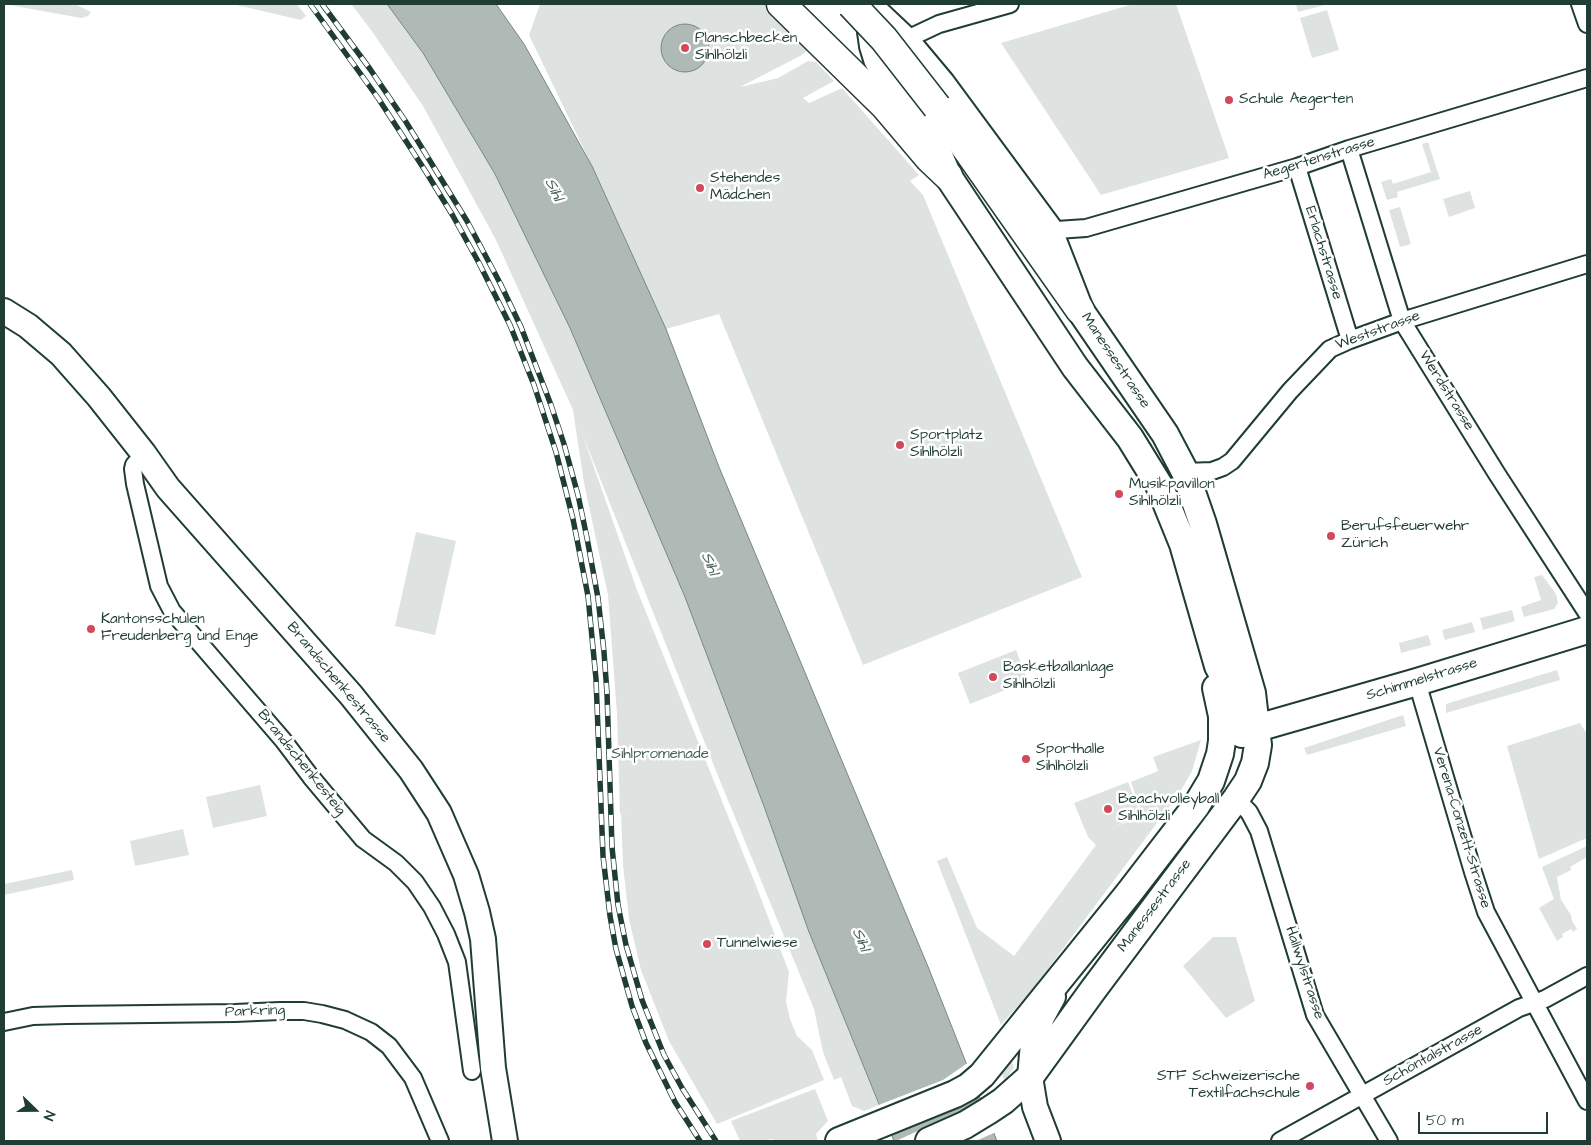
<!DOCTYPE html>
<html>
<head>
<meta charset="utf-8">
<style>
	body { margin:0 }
	#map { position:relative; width:1591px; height:1145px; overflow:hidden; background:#fff; font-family:"Architects Daughter",sans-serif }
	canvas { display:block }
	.frame { position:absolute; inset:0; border:5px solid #1f3d34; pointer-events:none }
	.north { position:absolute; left:10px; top:1085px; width:50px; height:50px; -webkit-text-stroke:4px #fff; paint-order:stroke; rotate:112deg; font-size:14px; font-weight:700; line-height:20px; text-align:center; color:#1f3d34 }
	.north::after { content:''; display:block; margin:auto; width:18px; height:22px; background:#1f3d34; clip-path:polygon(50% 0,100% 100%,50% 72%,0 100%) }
	.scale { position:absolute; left:1418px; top:1112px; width:130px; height:22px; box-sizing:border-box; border:2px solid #1f3d34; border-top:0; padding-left:6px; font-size:15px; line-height:18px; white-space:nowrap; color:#1f3d34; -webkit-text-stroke:4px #fff; paint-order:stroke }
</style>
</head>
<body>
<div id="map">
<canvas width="1591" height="1145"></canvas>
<div class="frame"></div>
<div class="north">N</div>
<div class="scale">50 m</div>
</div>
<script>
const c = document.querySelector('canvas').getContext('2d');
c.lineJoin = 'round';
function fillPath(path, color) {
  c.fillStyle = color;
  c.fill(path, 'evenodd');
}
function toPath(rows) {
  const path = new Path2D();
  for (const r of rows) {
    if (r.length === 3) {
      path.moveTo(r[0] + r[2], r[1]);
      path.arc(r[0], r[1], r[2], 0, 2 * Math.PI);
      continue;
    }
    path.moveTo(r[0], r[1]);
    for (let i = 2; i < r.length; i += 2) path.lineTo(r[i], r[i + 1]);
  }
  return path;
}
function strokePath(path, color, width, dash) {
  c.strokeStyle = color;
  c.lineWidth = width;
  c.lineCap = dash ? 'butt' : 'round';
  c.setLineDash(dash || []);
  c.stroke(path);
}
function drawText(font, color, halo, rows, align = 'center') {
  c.font = font + ' "Architects Daughter",sans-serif';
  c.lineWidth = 5;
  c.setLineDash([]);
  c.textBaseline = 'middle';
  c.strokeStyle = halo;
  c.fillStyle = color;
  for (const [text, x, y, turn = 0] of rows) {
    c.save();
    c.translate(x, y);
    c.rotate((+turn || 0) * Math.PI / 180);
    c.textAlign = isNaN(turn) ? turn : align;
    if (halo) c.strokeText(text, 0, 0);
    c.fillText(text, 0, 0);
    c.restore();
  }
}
const green = toPath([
	[4,4,75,4,91,12,88,16,81,18],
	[232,4,297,4,306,16,301,20],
	[351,4,387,4,423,53,495,174,570,328,685,597,765,809,809,932,879,1105,864,1111,852,1106,841,1077,834,1080,823,1052,814,1009,718,776,582,433,637,590,757,888,789,972,786,1002,790,1019,797,1036,812,1050,824,1080,717,1124,669,1041,641,970,629,919,623,865,621,814,625,812,620,814,617,714,608,595,584,483,573,410,496,240,423,106,371,30],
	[540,4,772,4,814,45,802,55,740,87,778,78,808,61,816,62,834,81,803,98,809,103,842,88,919,175,910,181,923,195,1082,577,863,665,719,314,666,329,592,166,529,35],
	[1133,4,1176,4,1229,158,1101,195,1001,43],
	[1296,4,1324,4,1325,5,1298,12],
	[1327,10,1339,50,1312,58,1300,18],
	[1428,142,1440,179,1397,192,1398,197,1387,200,1381,182,1391,179,1393,184,1431,172,1422,144],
	[1470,191,1475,208,1449,217,1443,199],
	[1400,207,1411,244,1400,247,1389,210],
	[416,532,456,541,435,635,395,626],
	[1542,575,1556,594,1558,603,1554,609,1524,617,1521,607,1541,600,1534,577],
	[1512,610,1515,621,1483,630,1480,618],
	[1472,622,1475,632,1445,640,1442,630],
	[1428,635,1431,645,1401,653,1399,643],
	[1016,650,1028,681,970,704,958,673],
	[1557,670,1560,680,1446,713,1446,704],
	[1403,715,1406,726,1307,755,1304,748],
	[1580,723,1587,734,1587,838,1539,859,1507,746],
	[1201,740,1192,771,1180,792,1033,989,1001,1025,937,861,947,857,977,928,1014,956,1096,845,1088,837,1074,803,1128,782,1141,816,1113,827,1143,817,1131,782,1158,771,1153,757],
	[260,785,267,816,213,828,206,797],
	[183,829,189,855,135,866,130,841],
	[1587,846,1587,857,1570,867,1571,870,1557,877,1561,900,1571,915,1572,921,1577,929,1573,932,1571,929,1562,934,1563,937,1557,941,1539,908,1554,899,1542,867],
	[72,870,74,880,4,895,4,884],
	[1213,937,1236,937,1255,1001,1226,1018,1183,966],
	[1009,1056,1014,1067,1005,1081,997,1065],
	[815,1089,828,1121,816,1134,818,1141,775,1141,772,1139,761,1141,740,1141,731,1121]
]);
const water = toPath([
	[387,4,496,4,524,44,592,166,666,329,719,467,929,969,997,1141,894,1141,809,932,765,809,685,597,570,328,495,174,423,53,387,4],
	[685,48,24]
]);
const pier = toPath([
	[969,1062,982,1095,887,1132,876,1106,943,1080],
	[983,1097,996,1132,976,1141,896,1141,963,1110]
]);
const street = toPath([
	[1580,4,1587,24],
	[905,40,939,24,1010,4],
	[1349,149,1402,321,1497,474,1587,613],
	[1297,167,1350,340],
	[1048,228,1057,230,1086,228,1297,167,1349,149,1587,78],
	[144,454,134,465,133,469,135,484,159,586,172,611,283,740,311,777,363,839,396,863,415,882,432,907,446,934,457,962,472,1071],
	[1185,472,1212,471,1223,467,1232,461,1290,391,1330,349,1350,340,1402,321,1587,264],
	[1417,682,1473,872,1486,912,1587,1101],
	[1236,799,1249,812,1259,831,1315,1015,1389,1141],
	[4,1022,33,1016,67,1015,235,1013,280,1011,304,1011,322,1014,345,1020,371,1032,389,1046,413,1078,440,1141],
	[1280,1141,1519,1008,1545,999,1587,976]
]);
const secondary = toPath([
	[4,311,28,326,61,354,99,397,144,454,168,488,351,695,411,770,439,813,466,875,477,912,483,939,493,1068,505,1141],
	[1048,1141,1035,1107,1030,1077,1033,1043,1042,1017,1053,997]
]);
const primary = toPath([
	[869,6,905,40,941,83,1048,228,1080,310,1165,434,1185,472,1203,524,1252,693,1258,745,1255,763,1248,781,1236,799,1093,990,1030,1077,1003,1101,988,1111,965,1125,929,1141],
	[874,12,871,32,873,46,877,59,891,85,936,148,948,176,1075,367,1130,438,1159,485,1183,544,1218,666,1229,686,1239,715,1243,721,1257,728],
	[1242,734,1257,728,1417,682,1587,630],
	[839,1141,955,1094,968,1087,982,1075,1129,893,1196,806,1211,781,1220,754,1222,741,1222,716,1216,688]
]);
const highway = toPath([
	[781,4,885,106,929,158,948,176],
	[937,107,1080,310]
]);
const rail = toPath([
	[310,4,378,98,426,172,453,216,479,263,510,325,534,385,556,452,573,519,588,596,596,679,603,856,610,916,616,949,632,1006,646,1043,675,1102,700,1141],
	[322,4,370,69,406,122,467,221,500,283,521,327,551,405,564,444,578,495,587,538,598,598,604,652,607,693,612,847,618,905,626,945,642,1000,664,1055,682,1088,716,1141]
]);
const highwayBridge = toPath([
	[851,4,884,39,937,107]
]);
const markers = [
	[685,48,5,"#d1495b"],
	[1229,100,5,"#d1495b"],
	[700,188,5,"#d1495b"],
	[900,445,5,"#d1495b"],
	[1119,494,5,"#d1495b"],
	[1331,536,5,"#d1495b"],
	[91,629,5,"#d1495b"],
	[993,677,5,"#d1495b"],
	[1026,759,5,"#d1495b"],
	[1108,809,5,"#d1495b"],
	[707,944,5,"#d1495b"],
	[1310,1086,5,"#d1495b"]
];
const poiNames = [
	["Planschbecken",695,39],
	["Sihlhölzli",695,56],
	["Schule Aegerten",1239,100],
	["Stehendes",710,179],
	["Mädchen",710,196],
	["Sportplatz",910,436],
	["Sihlhölzli",910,453],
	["Musikpavillon",1129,485],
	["Sihlhölzli",1129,502],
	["Berufsfeuerwehr",1341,527],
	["Zürich",1341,544],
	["Kantonsschulen",101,620],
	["Freudenberg und Enge",101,637],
	["Basketballanlage",1003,668],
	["Sihlhölzli",1003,685],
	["Sporthalle",1036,750],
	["Sihlhölzli",1036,767],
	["Beachvolleyball",1118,800],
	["Sihlhölzli",1118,817],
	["Tunnelwiese",717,944],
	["STF Schweizerische",1300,1077,"right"],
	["Textilfachschule",1300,1094,"right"]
];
const streetNames = [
	["Aegertenstrasse",1319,159,-17],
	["Erlachstrasse",1323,253,73],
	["Weststrasse",1378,331,-20],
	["Manessestrasse",1115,361,56],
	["Werdstrasse",1446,391,58],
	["Schimmelstrasse",1422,680,-17],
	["Brandschenkestrasse",338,683,50],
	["Brandschenkesteig",301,763,51],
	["Verena-Conzett-Strasse",1461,828,73],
	["Manessestrasse",1155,906,-53],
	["Hallwylstrasse",1304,973,72],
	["Parkring",255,1012,-2],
	["Schöntalstrasse",1433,1056,-29]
];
const parkNames = [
	["Sihlpromenade",660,755]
];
const waterNames = [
	["Sihl",553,190,64],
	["Sihl",709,564,68],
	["Sihl",860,940,68]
];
fillPath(green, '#dee3e2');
fillPath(water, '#afbab7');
strokePath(water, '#758883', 1);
fillPath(pier, '#fff');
strokePath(street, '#1f3d34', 20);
strokePath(secondary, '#1f3d34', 28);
strokePath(primary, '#1f3d34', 30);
strokePath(highway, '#1f3d34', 31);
strokePath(street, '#fff', 16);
strokePath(secondary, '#fff', 24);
strokePath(primary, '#fff', 26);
strokePath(highway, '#fff', 28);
strokePath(rail, '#1f3d34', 5.5);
strokePath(rail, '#fff', 4, [11]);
strokePath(highwayBridge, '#1f3d34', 31, []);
strokePath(highwayBridge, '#fff', 28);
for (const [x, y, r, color] of markers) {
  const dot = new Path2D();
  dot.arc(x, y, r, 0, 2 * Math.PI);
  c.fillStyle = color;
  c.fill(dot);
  strokePath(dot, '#fff', 2);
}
drawText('15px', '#1f3d34', '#fff', poiNames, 'left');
drawText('15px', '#1f3d34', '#fff', streetNames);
drawText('15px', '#455e57', '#fff', parkNames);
drawText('italic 16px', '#4a625b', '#fff', waterNames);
</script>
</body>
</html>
